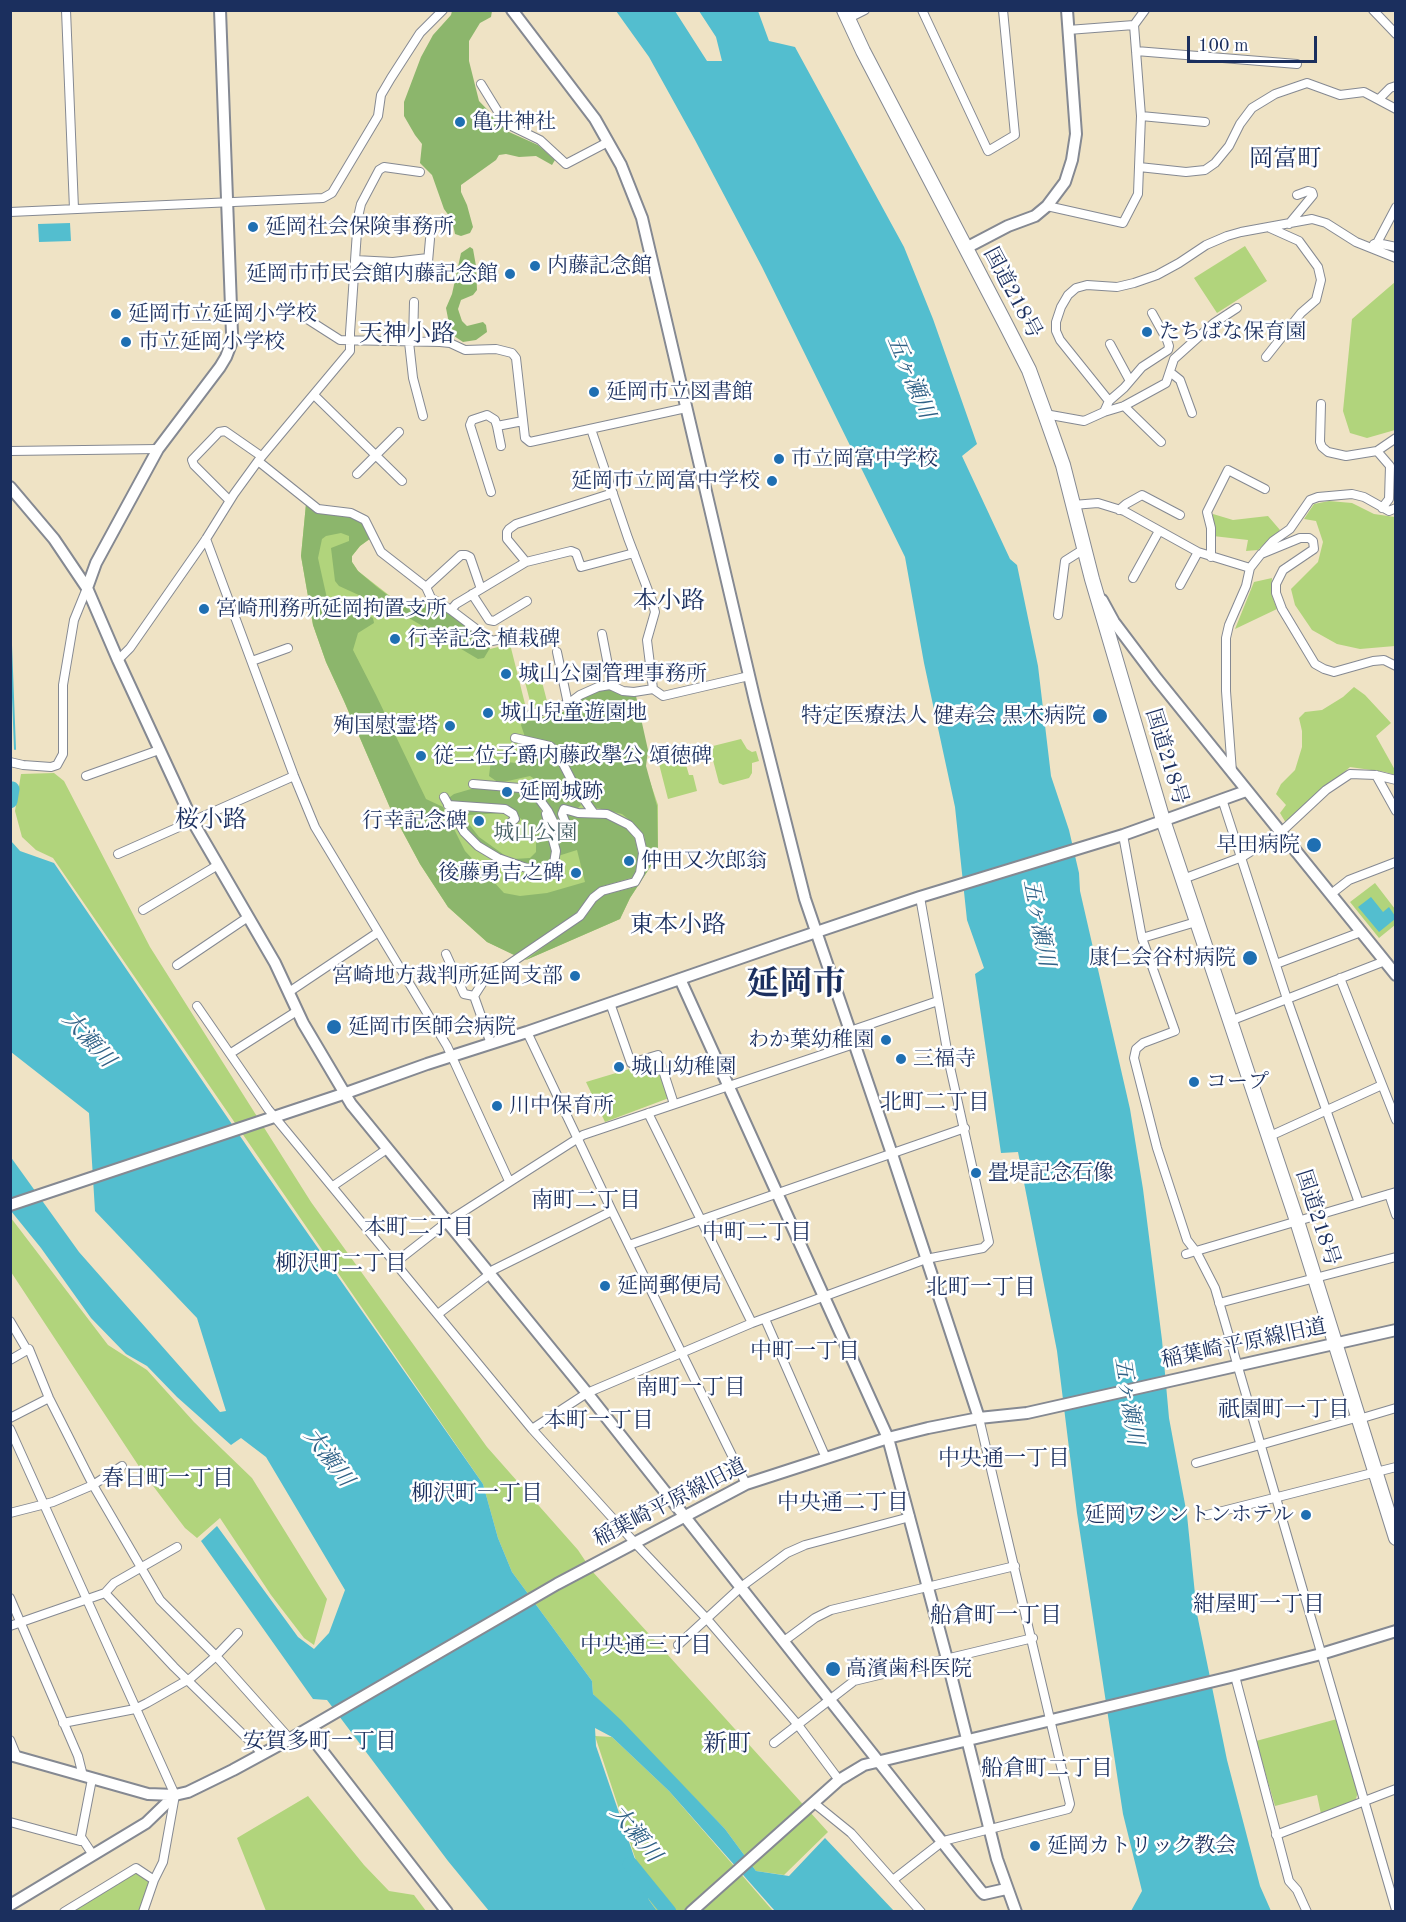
<!DOCTYPE html>
<html>
<head>
<meta charset="utf-8">
<style>
	body { margin:0 }
	#map { position:relative; width:1406px; height:1922px; overflow:hidden; background:#efe3c5; font-family:"Old Standard TT",serif }
	canvas { display:block }
	.frame { position:absolute; inset:0; border:12px solid #1b2f5e; pointer-events:none }
	.scale { position:absolute; left:1187px; top:36px; width:130px; height:27px; box-sizing:border-box; border:3px solid #1b2f5e; border-top:0; padding-left:8px; font-size:18px; line-height:21px; white-space:nowrap; color:#1b2f5e; -webkit-text-stroke:4px #fff; paint-order:stroke }
</style>
</head>
<body>
<div id="map">
<canvas width="1406" height="1922"></canvas>
<div class="frame"></div>
<div class="scale">100 m</div>
</div>
<script>
const c = document.querySelector('canvas').getContext('2d');
c.lineJoin = 'round';
function fillPath(path, color) {
  c.fillStyle = color;
  c.fill(path, 'evenodd');
}
function toPath(rows) {
  const path = new Path2D();
  for (const r of rows) {
    path.moveTo(r[0], r[1]);
    for (let i = 2; i < r.length; i += 2) path.lineTo(r[i], r[i + 1]);
  }
  return path;
}
function strokePath(path, color, width, dash) {
  c.strokeStyle = color;
  c.lineWidth = width;
  c.lineCap = dash ? 'butt' : 'round';
  c.setLineDash(dash || []);
  c.stroke(path);
}
function drawText(font, color, halo, rows, align = 'center') {
  c.font = font + ' "Old Standard TT","Noto Serif JP",serif';
  c.lineWidth = 5;
  c.setLineDash([]);
  c.textBaseline = 'middle';
  c.strokeStyle = halo;
  c.fillStyle = color;
  for (const [text, x, y, turn = 0] of rows) {
    c.save();
    c.translate(x, y);
    c.rotate((+turn || 0) * Math.PI / 180);
    c.textAlign = isNaN(turn) ? turn : align;
    if (halo) c.strokeText(text, 0, 0);
    c.fillText(text, 0, 0);
    c.restore();
  }
}
const green = toPath([
	[1245,246,1267,281,1217,313,1194,278],
	[1395,282,1395,430,1367,438,1350,433,1343,411,1352,319],
	[1329,501,1352,503,1374,514,1395,517,1395,646,1360,649,1337,644,1312,630,1295,605,1291,589,1318,562,1323,542,1316,521,1304,519,1314,504],
	[306,504,371,538,360,546,352,556,352,562,358,571,399,603,413,608,422,608,429,600,488,641,490,649,510,644,529,720,563,712,575,704,645,767,658,805,658,855,630,898,620,919,526,960,487,942,448,907,420,864,391,810,344,701,326,662,313,625,301,556],
	[1213,514,1233,520,1268,516,1280,530,1258,550,1246,551,1248,540,1213,536],
	[1272,578,1271,593,1277,609,1235,629,1254,582],
	[541,678,548,705,532,709,525,682],
	[1354,687,1365,695,1391,723,1376,736,1395,770,1395,775,1385,772,1350,767,1286,823,1280,813,1286,805,1276,794,1281,784,1295,770,1302,747,1302,731,1299,718,1305,712,1322,710,1343,697],
	[741,739,747,749,752,752,756,751,759,761,752,763,752,773,749,778,723,785,719,783,710,749,713,746],
	[684,758,689,775,693,775,697,791,668,799,659,764],
	[54,773,64,781,150,947,311,1202,487,1447,578,1550,592,1571,828,1832,784,1875,756,1871,725,1829,593,1694,592,1681,512,1572,498,1538,483,1484,53,858,36,850,22,837,15,811,21,774],
	[1375,883,1395,909,1395,925,1379,938,1350,902],
	[656,1061,669,1098,605,1122,586,1082],
	[11,1218,108,1345,147,1370,194,1422,252,1478,327,1599,314,1645,304,1638,271,1595,220,1518,197,1538,185,1528,144,1474,11,1272],
	[1337,1719,1358,1792,1355,1802,1321,1814,1317,1795,1275,1806,1256,1741],
	[595,1736,612,1737,669,1791,773,1911,657,1911,649,1900],
	[308,1796,364,1865,389,1891,414,1895,426,1911,266,1911,237,1838],
	[137,1870,151,1880,139,1911,71,1912]
]);
const forest = toPath([
	[452,11,492,11,491,17,480,23,469,41,469,61,479,101,509,132,538,145,555,160,552,165,536,156,519,157,506,154,499,155,496,160,461,185,461,192,467,205,473,227,470,233,461,236,455,234,452,220,444,209,432,175,420,163,422,144,415,135,404,116,404,102,421,57,433,35,451,15],
	[470,247,473,249,476,266,477,290,473,295,461,300,458,309,462,321,467,326,483,322,486,325,487,332,476,340,463,342,451,334,446,308,452,294,461,253],
	[306,504,352,515,365,522,371,538,360,546,352,556,352,562,358,571,377,587,398,603,413,608,422,608,429,600,488,641,490,648,484,658,478,659,409,618,339,586,335,581,331,548,349,541,349,536,341,533,326,536,322,539,318,558,328,603,333,606,343,601,348,601,358,610,373,618,374,623,358,633,353,650,376,695,426,799,443,807,465,851,504,893,520,896,547,893,585,882,577,850,558,856,548,817,562,836,570,834,565,812,609,818,624,826,635,839,639,858,634,877,603,886,590,895,576,913,516,956,487,942,448,907,420,864,391,810,344,701,326,662,313,625,301,556],
	[606,688,636,696,648,750,646,766,657,806,658,855,630,898,620,919,526,960,581,919,600,896,635,887,639,883,646,866,647,850,644,835,633,823,622,814,593,807,583,794,565,758,559,750,525,737,521,725,522,723,563,712,590,692],
	[538,747,549,751,555,756,581,805,577,809,563,807,566,826,563,832,534,791,533,778,530,776,499,783,489,776,491,760,532,765,535,763],
	[478,787,515,790,529,794,538,802,553,848,551,865,541,870,486,850,468,833,453,808,503,810,505,813,468,815,465,819,479,837,507,857,514,859,530,858,536,852,536,841,531,826,520,818,515,811,506,806,494,804,454,805,449,800,450,797,454,794]
]);
const water = toPath([
	[616,11,675,11,707,61,722,61,716,37,699,11,758,11,769,41,795,47,904,247,933,319,977,444,962,456,1010,559,1017,565,1038,666,1051,776,1069,830,1079,873,1080,891,1130,1109,1143,1189,1162,1340,1169,1418,1187,1515,1197,1614,1227,1760,1260,1886,1271,1911,1131,1911,1142,1891,1123,1814,1077,1513,1057,1351,1018,1152,1001,1153,975,974,984,968,967,920,955,807,924,663,905,557,762,267,695,140,649,57],
	[70,223,71,241,39,242,38,224],
	[11,841,20,851,54,863,255,1158,483,1484,498,1538,512,1572,592,1681,593,1694,621,1720,725,1829,756,1871,789,1876,825,1838,894,1911,775,1911,669,1791,612,1737,595,1728,596,1746,649,1900,657,1911,489,1911,448,1861,327,1700,313,1699,201,1541,217,1526,298,1637,314,1649,329,1633,345,1590,266,1457,241,1438,231,1445,177,1397,147,1366,126,1354,91,1318,41,1248,11,1211,10,1156,79,1252,220,1412,226,1411,197,1318,95,1211,89,1113,11,1052],
	[1371,897,1383,912,1389,907,1395,916,1395,919,1379,932,1358,907]
]);
const stream = toPath([
	[10,619,15,749]
]);
const river = toPath([
	[10,801,12,789],
	[630,1864,669,1912]
]);
const street = toPath([
	[66,10,74,209],
	[922,10,988,151,1015,135,1003,10],
	[1373,10,1396,34],
	[847,19,865,10],
	[1134,25,1141,116,1139,167],
	[1068,30,1134,25,1145,10],
	[1136,51,1297,64],
	[481,84,505,123,540,140,566,164,608,142],
	[1379,99,1390,88,1396,86],
	[1141,116,1205,122],
	[1047,206,1123,223,1138,194,1139,167,1186,172,1205,170,1215,163,1229,146,1240,124,1252,108,1275,94,1307,83,1340,95,1364,92,1396,109],
	[10,212,323,198,332,193,378,116,381,95,391,78,420,33,443,10],
	[1289,224,1313,195,1312,192,1308,191,1297,195],
	[1377,243,1396,207],
	[1374,244,1377,243,1396,247],
	[355,260,393,262,428,258],
	[427,273,430,239],
	[290,308,340,340,440,342,450,343,465,350,496,349,512,353,516,358,525,438,530,442,686,408],
	[409,342,413,378,423,416],
	[413,342,414,302],
	[1110,344,1130,381],
	[1266,357,1301,313,1316,300,1321,280,1318,267,1299,241,1270,228],
	[1170,372,1180,380,1192,413],
	[314,395,402,481],
	[1109,401,1124,388,1142,367,1168,350,1169,346,1167,340,1152,313],
	[1321,404,1320,442,1322,447,1328,452,1346,456,1377,451,1390,466,1389,499,1382,508],
	[1124,406,1161,442],
	[1104,412,1124,406,1166,383,1174,359,1214,323,1237,308],
	[1045,414,1084,421,1104,412,1109,401,1060,340,1056,331,1056,322,1061,307,1068,295,1076,288,1087,285,1117,287,1134,283,1157,275,1179,263,1206,245,1227,236,1241,232,1312,219,1326,223,1356,242,1396,258],
	[497,426,501,446],
	[591,429,628,538,652,601,655,612,647,640,653,689,663,696,749,676],
	[10,451,158,449],
	[1377,451,1396,438],
	[258,461,318,509,351,513,365,520,381,552,426,587,431,598,451,610,456,604,526,562,571,551,576,553,581,567,634,553],
	[357,474,399,432],
	[491,492,470,425,472,420,487,415,495,420,497,426,523,421],
	[229,500,194,465,192,460,219,432,225,431,261,456],
	[1073,505,1098,503,1124,511,1198,552,1250,568],
	[1119,510,1126,504,1142,495,1180,515],
	[206,539,294,776,315,827,447,1046,509,1181],
	[1264,551,1273,541,1290,529,1310,500,1318,497,1352,494,1364,497,1389,511,1396,508],
	[1211,557,1211,528,1207,512,1228,470,1265,489],
	[526,562,507,539,507,532,509,529,516,524,613,493],
	[1133,578,1159,531],
	[1180,585,1198,552],
	[426,587,461,555,466,555,470,557,481,589],
	[472,594,489,620,494,621,527,601],
	[451,610,492,641,506,638],
	[1058,615,1065,561,1084,549],
	[602,634,612,686],
	[557,652,568,704],
	[118,660,130,648,206,539,234,494,258,461,350,351,350,333,358,217,361,204,379,170,384,167,420,172],
	[252,661,288,648],
	[531,714,568,704,580,695,598,687,610,685,623,691,634,692,653,689],
	[515,738,550,746,557,752,575,787,593,812],
	[10,762,23,765,51,767,57,765,63,754,63,685,74,620,87,588],
	[1232,772,1226,691,1226,638,1229,625,1246,586,1250,568,1261,554,1300,538,1309,538,1313,541,1314,549,1283,570,1276,584,1276,593,1282,609,1315,664,1324,669,1334,672,1373,661,1384,660,1396,666],
	[1376,775,1396,811],
	[86,776,159,750],
	[473,784,520,788,537,796,548,811,557,829,562,833,569,831,562,814,564,809,578,813,607,814,629,825,639,836,643,853,640,873,635,882,602,891,593,898,580,916,483,982,474,996,491,1044],
	[444,797,464,832,478,846,498,858,535,871,549,870,554,863,556,851,546,814],
	[1222,799,1287,999,1359,1203],
	[448,805,505,809,513,814,515,819,509,824],
	[1123,835,1142,938,1175,1031,1143,1043,1136,1049,1134,1058,1157,1148,1187,1240,1197,1253,1215,1288,1396,1910],
	[118,854,294,776],
	[1183,879,1242,857,1280,833,1326,790,1350,774,1376,775,1396,780],
	[1331,894,1349,880,1396,862],
	[143,910,218,865],
	[1142,938,1196,922],
	[446,954,464,994,474,996],
	[1276,964,1361,932],
	[177,965,248,917],
	[1340,978,1396,1120],
	[289,992,377,933],
	[610,1003,631,1063,658,1055,674,1104],
	[197,1006,268,1109,532,1429,635,1543,707,1619,798,1725,839,1780],
	[1230,1021,1385,961],
	[850,1031,938,1001],
	[527,1032,612,1211,746,1484],
	[231,1053,297,1011],
	[648,1113,752,1323],
	[1268,1137,1382,1085],
	[333,1186,387,1149],
	[1389,1194,1396,1215],
	[629,1245,965,1128],
	[1186,1254,1396,1192],
	[396,1262,447,1222,583,1135,854,1044],
	[489,1272,612,1211],
	[1219,1303,1396,1257],
	[438,1314,490,1274],
	[765,1319,826,1458],
	[10,1321,27,1350],
	[10,1360,29,1349,49,1398,93,1485,160,1600,216,1656,290,1739],
	[10,1418,49,1398],
	[1359,1419,1396,1408],
	[10,1429,175,1795,163,1862,154,1880,143,1912],
	[532,1429,587,1393,752,1323,926,1259,983,1248,989,1242,950,1067,920,897],
	[1196,1463,1359,1417],
	[10,1513,53,1502,93,1485,122,1466],
	[1207,1515,1396,1467],
	[105,1593,114,1583,177,1547],
	[10,1598,78,1756,83,1776],
	[10,1626,105,1593,174,1667,263,1754],
	[784,1641,815,1618,831,1610,1015,1566],
	[678,1645,741,1587,787,1553,805,1545,910,1517],
	[1235,1676,1289,1881,1297,1890,1307,1912],
	[63,1723,135,1709,147,1703,191,1678,216,1656,238,1633],
	[10,1740,17,1757],
	[774,1743,854,1681,1033,1638],
	[814,1803,851,1833,921,1912],
	[10,1822,80,1841,92,1779],
	[1276,1835,1396,1789],
	[81,1837,93,1855],
	[893,1880,943,1841,1068,1809,1070,1804,979,1418],
	[64,1912,136,1868,154,1880]
]);
const secondary = toPath([
	[512,10,595,119,621,165,642,218,755,701,805,899,892,1154,979,1418],
	[966,248,1008,226,1035,216,1047,206,1065,182,1072,160,1076,134,1067,10],
	[10,487,54,539,87,588,118,660,193,822,275,963,303,1023,351,1104,587,1393,981,1891,984,1894,1006,1889],
	[87,588,96,563,158,449,220,367,226,357,231,344,232,334,220,10],
	[1102,600,1114,622,1157,679,1396,975],
	[680,979,888,1438,947,1659,997,1859,1016,1912],
	[10,1205,346,1093,427,1064,527,1032,781,944,920,897,1123,835,1246,791],
	[306,1730,447,1912],
	[10,1755,148,1794,175,1795,188,1792,233,1770,290,1739,557,1584,746,1484,888,1438,928,1428,979,1418,1027,1413,1396,1330],
	[10,1905,146,1823,175,1795],
	[691,1912,839,1780,864,1765,1235,1676,1321,1654,1396,1631]
]);
const highway = toPath([
	[844,10,863,51,1005,323,1029,370,1045,414,1063,465,1092,579,1163,820,1297,1221,1396,1538]
]);
const markers = [
	[460,122,6,"#1f6fb2"],
	[253,227,6,"#1f6fb2"],
	[535,266,6,"#1f6fb2"],
	[510,274,6,"#1f6fb2"],
	[116,314,6,"#1f6fb2"],
	[1147,332,6,"#1f6fb2"],
	[126,342,6,"#1f6fb2"],
	[594,392,6,"#1f6fb2"],
	[779,459,6,"#1f6fb2"],
	[772,481,6,"#1f6fb2"],
	[204,609,6,"#1f6fb2"],
	[395,639,6,"#1f6fb2"],
	[506,674,6,"#1f6fb2"],
	[488,713,6,"#1f6fb2"],
	[1100,716,8,"#1f6fb2"],
	[450,726,6,"#1f6fb2"],
	[421,756,6,"#1f6fb2"],
	[507,792,6,"#1f6fb2"],
	[479,821,6,"#1f6fb2"],
	[1314,845,8,"#1f6fb2"],
	[629,861,6,"#1f6fb2"],
	[576,873,6,"#1f6fb2"],
	[1250,958,8,"#1f6fb2"],
	[575,976,6,"#1f6fb2"],
	[334,1027,8,"#1f6fb2"],
	[886,1040,6,"#1f6fb2"],
	[901,1059,6,"#1f6fb2"],
	[619,1067,6,"#1f6fb2"],
	[1194,1082,6,"#1f6fb2"],
	[497,1106,6,"#1f6fb2"],
	[976,1173,6,"#1f6fb2"],
	[605,1286,6,"#1f6fb2"],
	[1306,1515,6,"#1f6fb2"],
	[833,1669,8,"#1f6fb2"],
	[1035,1846,6,"#1f6fb2"]
];
const poiNames = [
	["亀井神社",472,122],
	["延岡社会保険事務所",265,227],
	["内藤記念館",547,266],
	["延岡市市民会館内藤記念館",498,274,"right"],
	["延岡市立延岡小学校",128,314],
	["たちばな保育園",1159,332],
	["市立延岡小学校",138,342],
	["延岡市立図書館",606,392],
	["市立岡富中学校",791,459],
	["延岡市立岡富中学校",760,481,"right"],
	["宮崎刑務所延岡拘置支所",216,609],
	["行幸記念 植栽碑",407,639],
	["城山公園管理事務所",518,674],
	["城山兒童遊園地",500,713],
	["特定医療法人 健寿会 黒木病院",1086,716,"right"],
	["殉国慰霊塔",438,726,"right"],
	["従二位子爵内藤政擧公 頌徳碑",433,756],
	["延岡城跡",519,792],
	["行幸記念碑",467,821,"right"],
	["早田病院",1300,845,"right"],
	["仲田又次郎翁",641,861],
	["後藤勇吉之碑",564,873,"right"],
	["康仁会谷村病院",1236,958,"right"],
	["宮崎地方裁判所延岡支部",563,976,"right"],
	["延岡市医師会病院",348,1027],
	["わか葉幼稚園",874,1040,"right"],
	["三福寺",913,1059],
	["城山幼稚園",631,1067],
	["コープ",1206,1082],
	["川中保育所",509,1106],
	["畳堤記念石像",988,1173],
	["延岡郵便局",617,1286],
	["延岡ワシントンホテル",1294,1515,"right"],
	["高濱歯科医院",846,1669],
	["延岡カトリック教会",1047,1846]
];
const streetNames = [
	["国道218号",1012,293,62],
	["国道218号",1166,757,73],
	["国道218号",1317,1218,72],
	["稲葉崎平原線旧道",1244,1344,-12],
	["稲葉崎平原線旧道",670,1503,-27]
];
const parkNames = [
	["城山公園",535,833]
];
const waterNames = [
	["五ヶ瀬川",910,377,67],
	["五ヶ瀬川",1038,923,79],
	["大瀬川",88,1040,48],
	["五ヶ瀬川",1128,1401,81],
	["大瀬川",328,1458,53],
	["大瀬川",635,1834,51]
];
const neighbourhoodNames = [
	["北町二丁目",935,1103],
	["南町二丁目",586,1201],
	["本町二丁目",419,1228],
	["中町二丁目",757,1233],
	["柳沢町二丁目",341,1264],
	["北町一丁目",981,1288],
	["中町一丁目",805,1352],
	["南町一丁目",691,1388],
	["祇園町一丁目",1284,1410],
	["本町一丁目",599,1421],
	["中央通一丁目",1004,1459],
	["春日町一丁目",168,1479],
	["柳沢町一丁目",477,1494],
	["中央通二丁目",843,1503],
	["紺屋町一丁目",1259,1605],
	["船倉町一丁目",996,1616],
	["中央通三丁目",646,1646],
	["安賀多町一丁目",320,1742],
	["船倉町二丁目",1047,1769]
];
const quarterNames = [
	["岡富町",1285,160],
	["天神小路",407,335],
	["本小路",669,602],
	["桜小路",211,821],
	["東本小路",678,926],
	["新町",727,1745]
];
const townNames = [
	["延岡市",796,985]
];
fillPath(green, '#b1d47c');
fillPath(forest, '#8cb66c');
fillPath(water, '#53becf');
strokePath(stream, '#53becf', 2);
strokePath(river, '#53becf', 15);
strokePath(street, '#858992', 10);
strokePath(secondary, '#858992', 14);
strokePath(highway, '#858992', 16);
strokePath(street, '#fff', 8);
strokePath(secondary, '#fff', 10);
strokePath(highway, '#fff', 14);
for (const [x, y, r, color] of markers) {
  const dot = new Path2D();
  dot.arc(x, y, r, 0, 2 * Math.PI);
  c.fillStyle = color;
  c.fill(dot);
  strokePath(dot, '#fff', 2);
}
drawText('21px', '#1b2f5e', '#fff', poiNames, 'left');
drawText('21px', '#1b2f5e', '#fff', streetNames);
drawText('21px', '#486167', '#fff', parkNames);
drawText('italic 22px', '#2f6186', '#fff', waterNames);
drawText('22px', '#1b2f5e', '#fff', neighbourhoodNames);
drawText('24px', '#1b2f5e', '#fff', quarterNames);
drawText('bold 33px', '#1b2f5e', '#fff', townNames);
</script>
</body>
</html>
